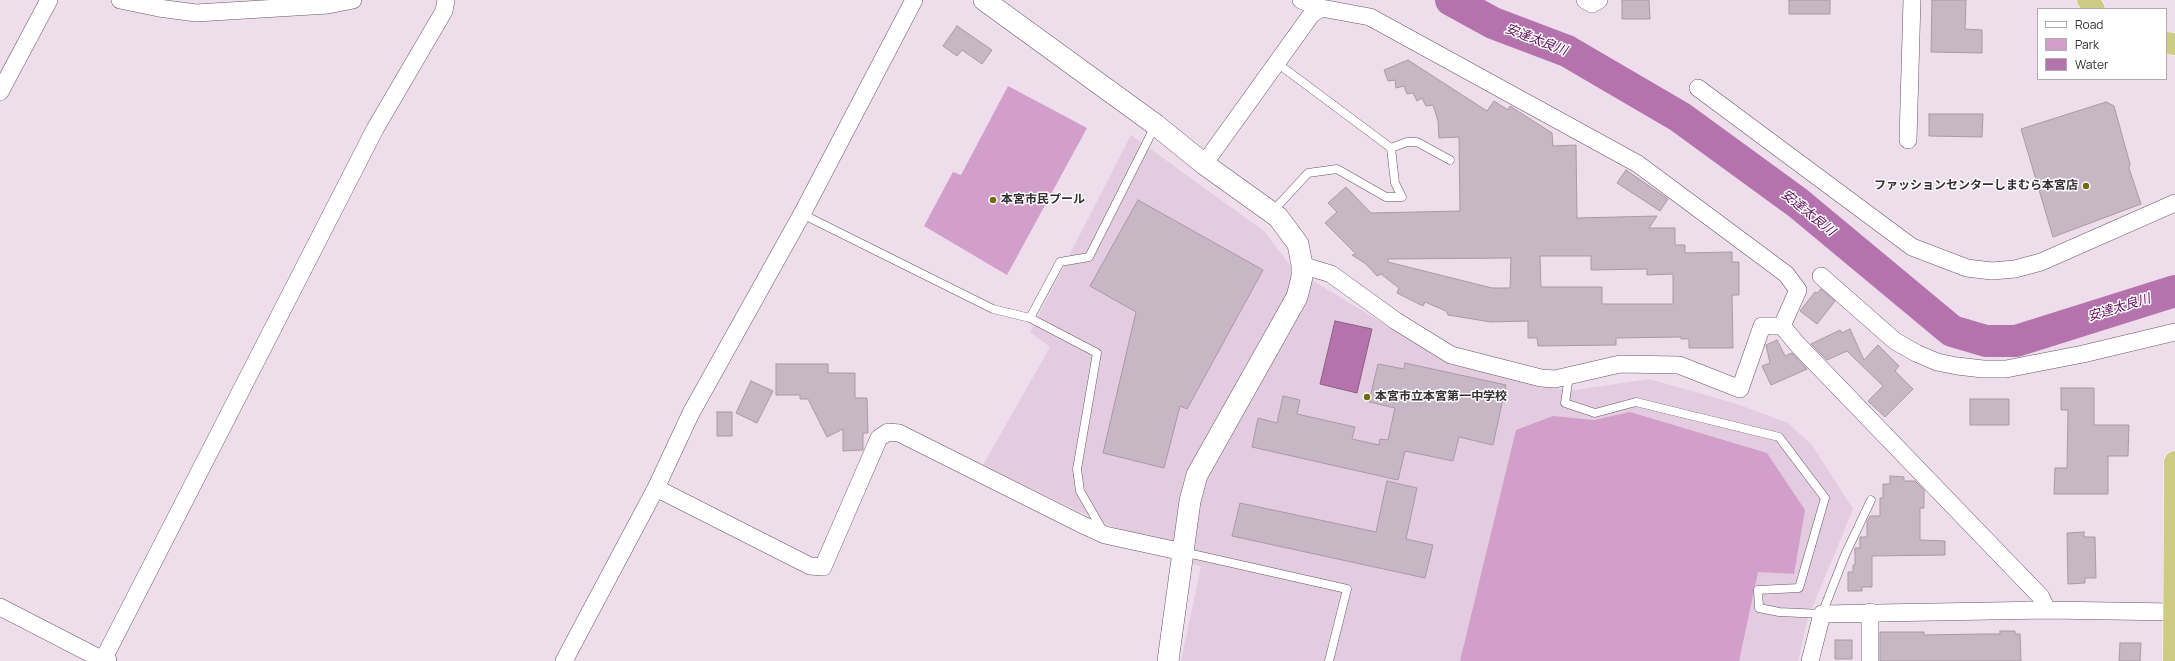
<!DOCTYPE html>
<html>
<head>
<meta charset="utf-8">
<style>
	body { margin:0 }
	#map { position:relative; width:2175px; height:661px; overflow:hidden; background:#eeddeb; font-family:Manrope,sans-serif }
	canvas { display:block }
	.legend { position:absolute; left:2037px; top:8px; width:130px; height:72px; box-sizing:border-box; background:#fff; border:1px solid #aeacae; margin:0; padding:5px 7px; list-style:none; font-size:12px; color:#352f34 }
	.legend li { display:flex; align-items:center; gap:8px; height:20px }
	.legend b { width:20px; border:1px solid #aeacae }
</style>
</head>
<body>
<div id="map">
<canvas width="2175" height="661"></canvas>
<ul class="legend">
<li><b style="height:5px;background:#fff"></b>Road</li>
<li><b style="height:11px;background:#d29eca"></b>Park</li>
<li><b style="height:11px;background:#b473ac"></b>Water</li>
</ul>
</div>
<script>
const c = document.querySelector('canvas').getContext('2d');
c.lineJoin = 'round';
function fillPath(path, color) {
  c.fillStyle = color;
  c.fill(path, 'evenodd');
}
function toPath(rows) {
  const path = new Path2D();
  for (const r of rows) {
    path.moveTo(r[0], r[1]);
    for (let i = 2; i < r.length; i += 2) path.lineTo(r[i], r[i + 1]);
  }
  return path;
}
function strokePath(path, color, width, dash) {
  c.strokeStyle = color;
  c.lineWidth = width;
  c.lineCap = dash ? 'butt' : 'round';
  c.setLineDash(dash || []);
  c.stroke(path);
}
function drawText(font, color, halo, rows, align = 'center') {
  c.font = font + ' Manrope,"Noto Sans JP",sans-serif';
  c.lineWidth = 3;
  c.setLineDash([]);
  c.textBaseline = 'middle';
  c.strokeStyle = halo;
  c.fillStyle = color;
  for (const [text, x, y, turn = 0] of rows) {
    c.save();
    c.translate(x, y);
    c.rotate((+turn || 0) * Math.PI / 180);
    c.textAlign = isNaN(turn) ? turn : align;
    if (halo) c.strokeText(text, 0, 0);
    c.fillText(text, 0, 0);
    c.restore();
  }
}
const built = toPath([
	[1131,135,1264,231,1292,268,1447,362,1569,391,1649,379,1734,403,1788,423,1812,445,1853,509,1808,618,1798,661,1181,661,1201,567,1076,510,983,465,1050,347,1030,332]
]);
const green = toPath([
	[1008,86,1087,128,1007,275,924,226,953,172,961,175],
	[1630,412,1767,453,1805,510,1794,574,1758,572,1739,661,1460,661,1516,430,1553,416,1594,420]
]);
const water = toPath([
	[1335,321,1372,329,1357,393,1320,384,1335,321]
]);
const river = toPath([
	[1451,0,1493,23,1567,51,1680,117,1798,203,1952,331,1986,341,2016,341,2175,291]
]);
const building = toPath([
	[1622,0,1649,0,1650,19,1622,19,1622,0],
	[1789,0,1830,0,1830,14,1789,14,1789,0],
	[1932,0,1966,0,1965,29,1982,30,1982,53,1931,52,1932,0],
	[957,26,992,50,982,64,962,50,957,56,943,46,957,26],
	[1408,60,1487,111,1494,101,1508,110,1510,106,1552,133,1553,146,1576,145,1577,218,1657,216,1649,228,1675,228,1675,245,1685,245,1685,253,1732,252,1732,262,1739,262,1739,295,1732,295,1733,348,1689,348,1689,339,1681,339,1681,337,1616,338,1616,345,1538,346,1537,338,1528,338,1528,321,1491,322,1448,315,1446,311,1425,302,1423,306,1397,293,1399,288,1381,274,1377,276,1366,264,1352,255,1356,254,1325,223,1337,212,1328,203,1346,187,1371,213,1460,211,1459,137,1439,138,1438,121,1433,105,1426,106,1422,98,1417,101,1413,93,1407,94,1404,86,1396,88,1395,80,1388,81,1384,70,1408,60],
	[1540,256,1591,256,1591,270,1647,269,1647,275,1673,274,1673,304,1602,304,1602,287,1541,287,1540,256],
	[1511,258,1510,288,1492,288,1388,262,1388,259,1511,258],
	[2106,102,2114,106,2130,164,2129,168,2141,204,2053,237,2021,129,2106,102],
	[1929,114,1983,114,1982,137,1929,136,1929,114],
	[1626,170,1668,199,1660,211,1617,183,1626,170],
	[1138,200,1263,270,1187,409,1180,406,1164,468,1103,453,1136,312,1090,286,1138,200],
	[1821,289,1835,301,1817,324,1800,311,1815,292,1817,293,1821,289],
	[1850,329,1864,360,1878,345,1899,366,1895,371,1913,389,1885,417,1868,401,1883,386,1847,351,1827,360,1811,344,1840,330,1842,333,1850,329],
	[1777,340,1785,356,1792,353,1807,369,1771,385,1762,366,1770,363,1766,345,1777,340],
	[1405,363,1506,385,1493,445,1459,437,1453,461,1405,451,1398,480,1252,447,1258,418,1277,423,1283,396,1300,400,1297,414,1355,427,1352,439,1379,445,1380,439,1388,440,1395,408,1369,402,1378,364,1404,369,1405,363],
	[776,364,828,364,828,373,855,373,855,398,867,398,868,433,863,433,863,450,843,451,843,429,827,437,808,399,800,399,800,395,776,395,776,364],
	[751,381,773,391,757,423,736,413,751,381],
	[2061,388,2094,388,2094,425,2129,425,2128,456,2108,456,2108,494,2054,494,2055,468,2067,468,2068,410,2061,410,2061,388],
	[1970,399,2009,399,2009,425,1970,425,1970,399],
	[717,412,732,412,732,436,717,436,717,412],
	[1890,476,1904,477,1904,481,1915,481,1924,490,1924,508,1920,508,1920,540,1945,541,1945,555,1872,556,1872,587,1862,587,1862,591,1848,591,1848,572,1853,572,1853,565,1855,565,1855,548,1860,548,1860,537,1867,537,1867,522,1870,516,1880,516,1880,498,1883,498,1883,484,1890,484,1890,476],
	[1387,481,1417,488,1406,539,1433,545,1425,578,1232,536,1240,503,1376,532,1387,481],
	[2084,532,2084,537,2095,537,2096,578,2085,578,2085,583,2068,584,2067,533,2084,532],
	[2000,631,2015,631,2015,634,2020,634,2021,661,1880,661,1880,632,1924,632,1924,635,1981,634,2000,634,2000,631],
	[1835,640,1852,640,1852,659,1835,659,1835,640],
	[2120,643,2141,643,2140,661,2119,661,2120,643]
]);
const service = toPath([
	[1391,148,1407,142,1417,142,1450,160],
	[1272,212,1308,173,1337,169,1386,197,1402,197,1395,183,1391,148,1277,63],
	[802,214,993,309,1030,318,1097,353,1077,469,1080,491,1103,531],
	[1030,318,1060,262,1089,257,1155,126],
	[1569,376,1565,403,1595,413,1636,402,1779,437,1825,498,1799,588,1758,590,1759,608,1779,612,1822,614,1845,555,1871,500],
	[1183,552,1347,589,1329,661]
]);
const minor = toPath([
	[120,0,159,8,196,13,328,5,353,0],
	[1301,0,1321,8],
	[1585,0,1592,4,1599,0],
	[1698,88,1912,247,1967,268,1992,271,2015,269,2041,262,2175,203],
	[0,92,49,0],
	[1908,140,1912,0],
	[1204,164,1311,15,1321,8,1370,17,1638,164,1786,274,1798,290,1782,326,1798,345,2041,597,2047,610],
	[1302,265,1331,274,1396,321,1451,355,1541,378,1555,379,1620,364,1679,365,1740,389,1762,326,1782,326],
	[1821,276,1895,341,1916,353,1937,362,1957,366,1983,369,2006,369,2083,354,2175,332],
	[656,488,810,566,823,567,879,438,888,432,899,433,1081,524,1105,535,1183,552],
	[0,607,103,660,375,129,444,11,446,0],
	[1870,612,1870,661],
	[564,661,656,488,691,413,802,214,914,0],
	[1810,661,1822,614,2047,610,2175,612]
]);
const tertiary = toPath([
	[984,0,1156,125,1204,164,1278,217,1298,244,1302,265,1302,277,1297,297,1197,475,1190,501,1168,661],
	[103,661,106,661]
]);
const trunk = toPath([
	[2088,0,2094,9],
	[2166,43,2175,44],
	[2174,661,2175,462]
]);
const markers = [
	[2086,186,4,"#6f6d0d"],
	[993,200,4,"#6f6d0d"],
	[1367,397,4,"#6f6d0d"]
];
const poiNames = [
	["ファッションセンターしまむら本宮店",2078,186,"right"],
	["本宮市民プール",1001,200],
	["本宮市立本宮第一中学校",1375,397]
];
const waterNames = [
	["安達太良川",1536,40,21],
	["安達太良川",1808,213,39],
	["安達太良川",2119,308,-17]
];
fillPath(built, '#e3ccdf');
fillPath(green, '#d29eca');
fillPath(water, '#b473ac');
strokePath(water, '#8e5f88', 1);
strokePath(river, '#b473ac', 32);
fillPath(building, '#c7b6c4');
strokePath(building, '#a999a6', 1);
strokePath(service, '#655763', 9);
strokePath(minor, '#655763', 18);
strokePath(tertiary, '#655763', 22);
strokePath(trunk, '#fff', 23);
strokePath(service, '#fff', 8);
strokePath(minor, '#fff', 17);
strokePath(tertiary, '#fff', 21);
strokePath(trunk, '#cccc84', 22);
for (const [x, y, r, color] of markers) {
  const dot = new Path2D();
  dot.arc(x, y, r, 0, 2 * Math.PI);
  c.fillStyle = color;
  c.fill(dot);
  strokePath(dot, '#fff', 1.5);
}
drawText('bold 12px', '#352f34', '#fff', poiNames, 'left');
drawText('italic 13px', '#5c0856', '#fff', waterNames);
</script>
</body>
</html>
